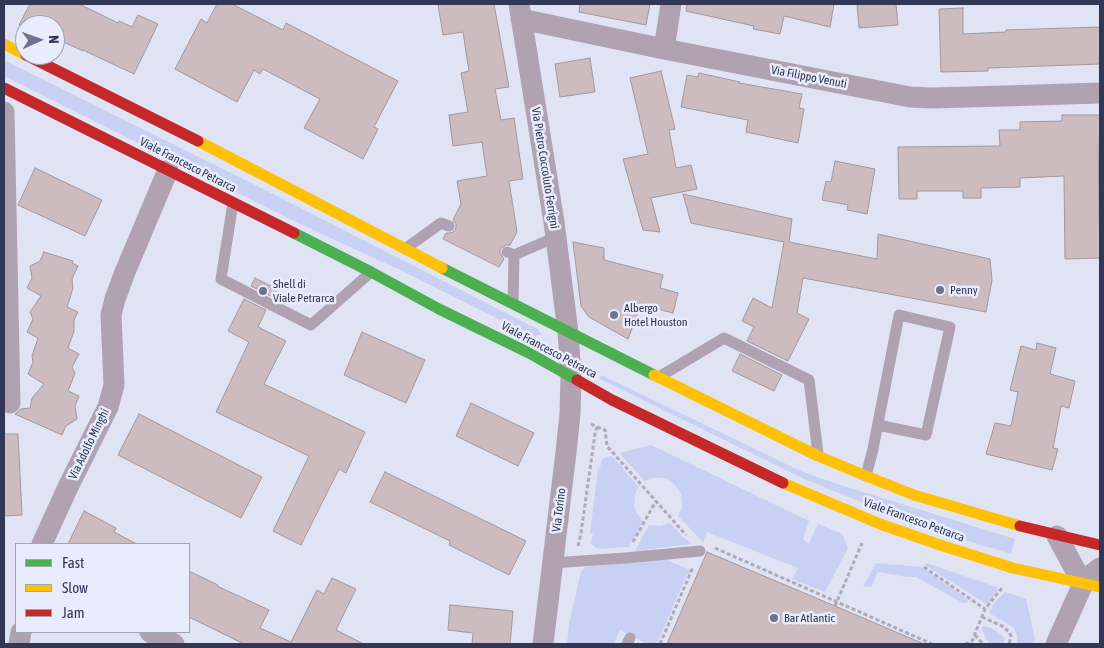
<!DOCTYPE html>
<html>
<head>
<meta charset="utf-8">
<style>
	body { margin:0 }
	#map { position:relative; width:1104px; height:648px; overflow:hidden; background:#dfe3f4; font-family:"Asap Condensed",sans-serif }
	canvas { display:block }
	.frame { position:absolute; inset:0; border:5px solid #313755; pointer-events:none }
	.legend { position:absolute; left:15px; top:543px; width:175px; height:90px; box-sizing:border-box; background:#e8ecfc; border:1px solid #9fa4b9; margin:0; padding:6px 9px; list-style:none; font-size:15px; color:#313755 }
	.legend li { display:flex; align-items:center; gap:10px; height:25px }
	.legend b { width:25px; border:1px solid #9fa4b9 }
	.north { position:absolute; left:15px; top:15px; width:50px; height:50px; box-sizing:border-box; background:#e8ecfc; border:1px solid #9fa4b9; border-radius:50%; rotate:88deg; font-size:14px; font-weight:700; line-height:20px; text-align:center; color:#313755 }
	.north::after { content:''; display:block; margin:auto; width:18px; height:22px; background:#6e738d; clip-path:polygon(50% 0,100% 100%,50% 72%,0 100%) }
</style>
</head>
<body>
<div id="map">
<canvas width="1104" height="648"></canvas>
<div class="frame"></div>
<ul class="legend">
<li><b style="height:6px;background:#4caf50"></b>Fast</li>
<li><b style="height:6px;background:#ffc107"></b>Slow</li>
<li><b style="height:6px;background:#c62828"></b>Jam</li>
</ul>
<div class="north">N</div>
</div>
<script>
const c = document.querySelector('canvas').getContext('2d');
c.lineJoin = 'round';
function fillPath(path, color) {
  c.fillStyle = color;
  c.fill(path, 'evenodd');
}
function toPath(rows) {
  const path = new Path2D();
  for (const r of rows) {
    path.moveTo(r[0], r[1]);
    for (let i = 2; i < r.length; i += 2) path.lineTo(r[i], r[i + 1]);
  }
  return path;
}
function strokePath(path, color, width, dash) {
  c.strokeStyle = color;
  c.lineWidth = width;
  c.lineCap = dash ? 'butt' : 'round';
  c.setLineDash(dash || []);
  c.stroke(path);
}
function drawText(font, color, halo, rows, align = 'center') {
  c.font = font + ' "Asap Condensed",sans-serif';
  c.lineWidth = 5;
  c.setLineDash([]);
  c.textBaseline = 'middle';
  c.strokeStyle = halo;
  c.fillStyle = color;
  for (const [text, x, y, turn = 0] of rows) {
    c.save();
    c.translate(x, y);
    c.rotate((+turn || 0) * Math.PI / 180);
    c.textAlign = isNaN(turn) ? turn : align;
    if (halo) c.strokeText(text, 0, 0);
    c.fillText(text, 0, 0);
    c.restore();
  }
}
const green = toPath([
	[4,60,275,195,539,330,541,334,535,336,529,334,400,270,296,222,4,76],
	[601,375,803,472,837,484,1015,539,1011,554,925,528,802,478,600,379],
	[651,445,809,521,803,540,809,543,818,524,842,534,848,548,825,592,792,579,798,568,707,532,703,542,678,516,682,507,682,501,681,494,675,485,667,479,662,478,653,478,645,481,619,453],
	[611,456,623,467,622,468,639,487,635,494,634,506,636,512,643,521,629,547,598,549,591,544,593,533,590,533,598,469,600,468,601,462,604,458],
	[670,523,685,539,688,540,691,544,635,551,649,525,660,526],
	[665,559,690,570,689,574,687,574,657,644,644,644,644,642,620,630,614,644,567,644,569,624,581,572,585,567],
	[876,563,922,567,967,599,968,602,963,603,916,577,907,577,878,572,871,587,863,586],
	[926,563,997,587,998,591,990,601,986,604,925,565],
	[1005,592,1026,599,1035,639,1033,644,1017,644,1017,635,1013,627,989,613,997,599,1000,597],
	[984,626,991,628,1002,635,1005,638,1003,644,989,644,983,632,982,627]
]);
const building = toPath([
	[30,4,79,4,118,23,119,21,132,27,138,15,158,24,134,74,83,50,83,51,55,38,55,25,19,25,30,4],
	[217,4,232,4,283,30,286,23,398,81,374,127,378,129,363,159,304,128,320,99,263,69,260,74,254,70,237,102,175,69,201,19,207,23,217,4],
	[438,4,494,4,509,87,495,89,501,120,514,118,523,179,509,181,517,232,510,245,506,245,500,249,500,253,504,259,499,267,443,239,446,233,450,233,453,232,456,228,456,224,453,220,461,204,457,181,487,176,482,142,453,146,449,115,468,112,461,73,469,71,463,32,443,35,438,4],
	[580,4,650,4,646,25,579,12,580,4],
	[687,4,834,4,830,27,784,16,780,34,753,29,754,26,686,11,687,4],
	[857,4,896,4,898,25,859,28,857,4],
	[963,8,963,34,1006,32,1006,30,1100,27,1100,64,988,68,988,71,941,72,939,9,963,8],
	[590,58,595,92,560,97,555,64,590,58],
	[661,71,675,129,669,130,676,168,691,165,697,189,651,198,660,232,643,230,623,159,648,154,630,78,661,71],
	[699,73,740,82,739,83,802,94,799,108,804,109,798,143,746,132,748,120,681,107,687,75,698,77,699,73],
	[1062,115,1100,115,1100,144,1098,144,1100,258,1065,259,1064,176,1020,178,1020,187,981,188,981,198,963,198,963,191,917,191,917,199,899,199,898,147,1000,146,999,130,1020,130,1020,122,1062,121,1062,115],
	[835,161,875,169,867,214,847,210,848,205,822,200,826,181,831,182,835,161],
	[35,168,102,200,85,236,18,205,35,168],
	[683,194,792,219,789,242,877,259,878,234,990,259,992,280,986,312,803,278,797,313,809,319,788,361,747,341,754,327,742,321,753,298,772,308,784,242,691,223,683,194],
	[573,242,604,248,604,260,663,275,660,288,678,293,673,313,641,305,628,339,589,317,581,306,573,242],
	[44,252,73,261,72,263,78,266,72,279,73,288,67,307,78,312,74,320,74,331,68,348,79,354,72,367,75,373,68,391,79,396,75,406,77,419,66,426,62,435,15,414,21,409,30,408,32,398,44,384,28,374,33,362,32,356,38,338,27,332,33,319,30,312,41,296,27,288,32,278,30,266,40,261,44,252],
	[255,278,277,289,273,297,251,286,255,278],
	[244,299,266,310,258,327,286,341,264,384,365,432,346,473,339,469,301,545,273,531,309,456,216,412,249,342,228,331,244,299],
	[362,332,425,360,406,403,344,375,362,332],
	[1037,343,1056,348,1050,374,1075,381,1069,408,1061,406,1053,448,1058,449,1052,470,986,454,995,423,1011,426,1018,392,1010,390,1021,346,1036,350,1037,343],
	[740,354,782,375,774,391,732,371,740,354],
	[471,403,534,433,518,466,456,436,471,403],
	[139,414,262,477,241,518,118,455,139,414],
	[4,434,18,434,22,515,4,516,4,434],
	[385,472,526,541,509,575,449,545,450,541,370,502,385,472],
	[84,511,116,528,114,532,137,544,68,544,84,511],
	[707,552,835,606,924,644,667,644,707,552],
	[189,571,218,585,217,586,269,610,260,628,291,642,317,590,324,594,332,578,356,589,336,630,364,644,244,644,189,617,189,571],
	[450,605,513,611,510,644,472,644,473,633,448,630,450,605]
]);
const path = toPath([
	[597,427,605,430,607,446,686,535],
	[633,542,656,501],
	[578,546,581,533,595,434,597,427,591,424],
	[715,548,932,644],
	[924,567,985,609],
	[835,606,862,543],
	[982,617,1002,626,1009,632,1011,636,1009,644],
	[975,635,983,644],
	[660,644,693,567],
	[965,644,972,641,985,609,1002,588]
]);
const lane = toPath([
	[233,203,221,279,311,325,371,272],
	[405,249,441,223,449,226],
	[507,252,514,255,556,237],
	[513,303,514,255],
	[659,377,724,338,809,380,818,454],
	[866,476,873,449,899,315,950,327,926,435,878,425],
	[552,563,625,558,700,551],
	[627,644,630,638]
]);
const street = toPath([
	[519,4,554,222,568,332,571,376,570,414,566,452,543,644],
	[521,19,664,49,910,97,932,98,1003,96,1100,93],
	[664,49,671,4],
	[4,112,10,403],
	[1057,536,1083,584],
	[42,544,67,489,108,407,114,385,111,315,115,299,125,272,168,170],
	[150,632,174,644],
	[19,644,21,632],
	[1056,644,1083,584,1092,574,1100,568]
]);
const fast = toPath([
	[294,233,371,272,439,309,529,353,577,380],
	[442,268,654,375]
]);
const slow = toPath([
	[4,44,25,55],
	[198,141,442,268],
	[654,375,818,456,866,476,914,495,1020,526],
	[783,483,880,524,940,545,1013,568,1100,587]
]);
const jam = toPath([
	[26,55,198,141],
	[4,88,294,233],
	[577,380,612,400,783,483],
	[1020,526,1100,545]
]);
const markers = [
	[940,290,5,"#6e738d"],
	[263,291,5,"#6e738d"],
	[614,315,5,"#6e738d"],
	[774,618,5,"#6e738d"]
];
const streetNames = [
	["Via Filippo Venuti",809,77,11],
	["Viale Francesco Petrarca",188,165,27],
	["Via Pietro Coccoluto Ferrigni",545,168,81],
	["Viale Francesco Petrarca",549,350,28],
	["Via Adolfo Minghi",89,444,-64],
	["Via Torino",559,510,-83],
	["Viale Francesco Petrarca",914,520,20]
];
const poiNames = [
	["Shell di",273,284],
	["Viale Petrarca",273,298],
	["Penny",950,290],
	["Albergo",624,308],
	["Hotel Houston",624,322],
	["Bar Atlantic",784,618]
];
fillPath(green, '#c8d1f3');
fillPath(building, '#ccbcc0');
strokePath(building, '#a4979c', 1);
strokePath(path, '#b1aab7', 3, [4, 2.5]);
strokePath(lane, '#b1a2b1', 11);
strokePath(street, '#b1a2b1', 21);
strokePath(fast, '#4caf50', 11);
strokePath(slow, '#ffc107', 11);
strokePath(jam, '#c62828', 11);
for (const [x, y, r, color] of markers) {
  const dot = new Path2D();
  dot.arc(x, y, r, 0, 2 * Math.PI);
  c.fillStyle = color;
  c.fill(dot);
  strokePath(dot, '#e8ecfc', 2);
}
drawText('12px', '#313755', '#e8ecfc', streetNames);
drawText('12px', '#313755', '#e8ecfc', poiNames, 'left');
</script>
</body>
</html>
